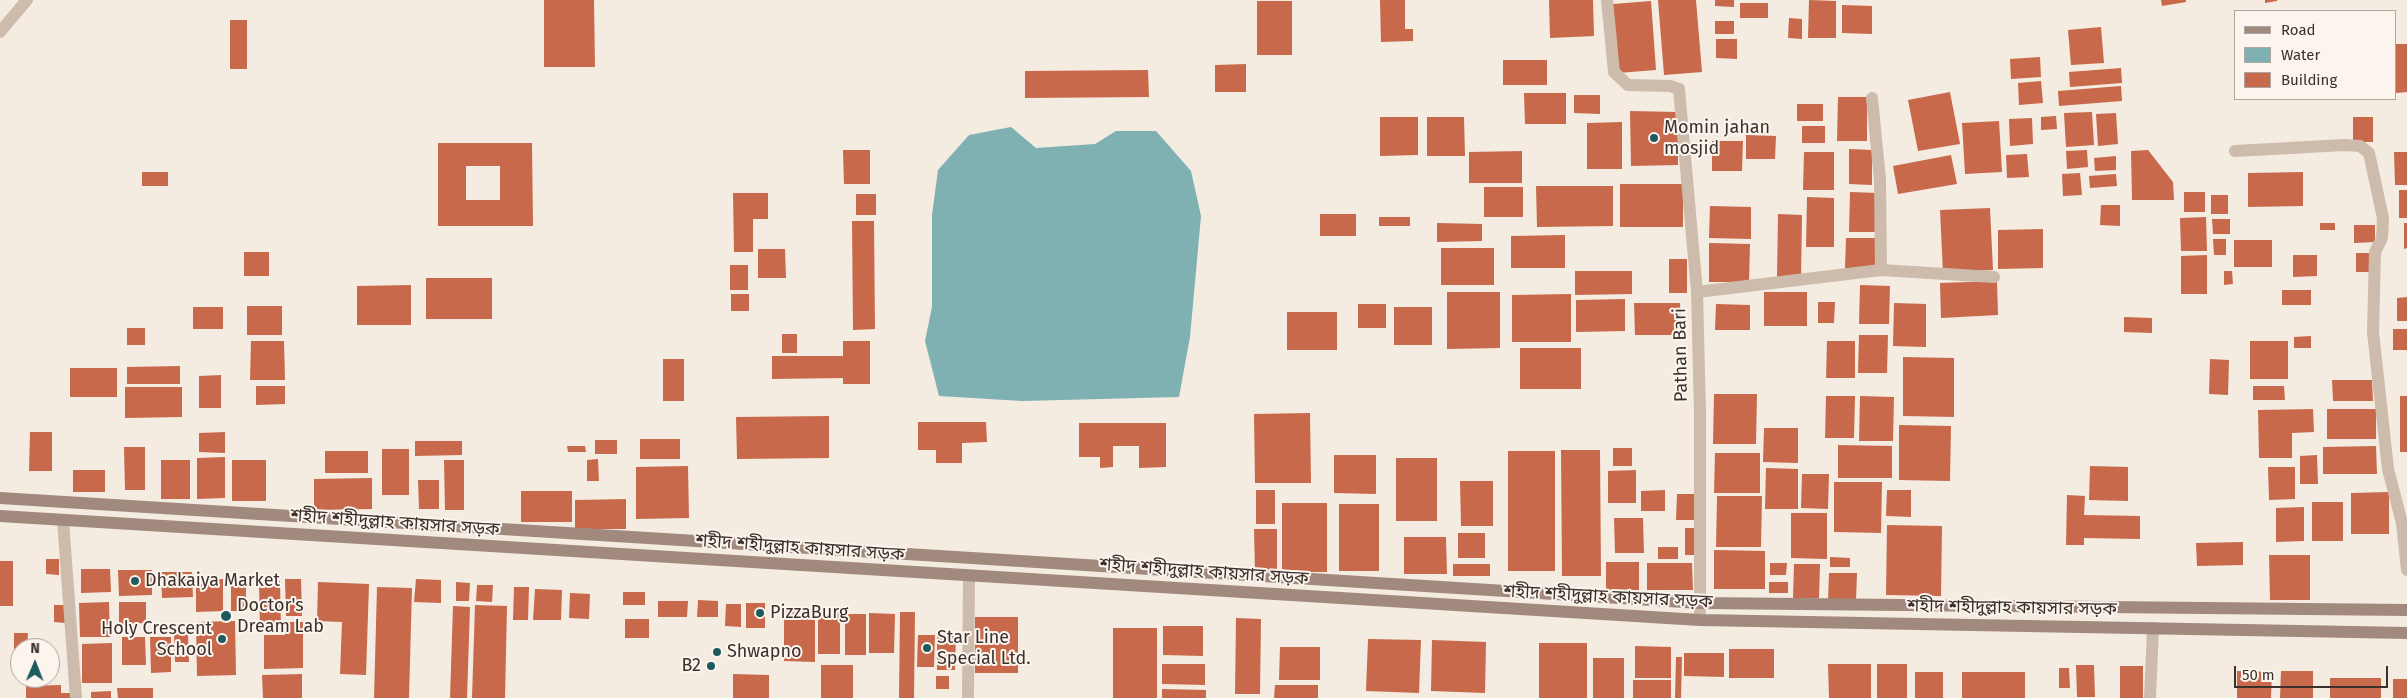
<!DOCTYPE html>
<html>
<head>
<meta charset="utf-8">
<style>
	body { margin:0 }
	#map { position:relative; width:2407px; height:698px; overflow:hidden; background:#f4ebe1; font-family:"Fira Sans",sans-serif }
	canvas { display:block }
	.legend { position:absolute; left:2234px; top:10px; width:162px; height:90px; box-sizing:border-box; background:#fbf5ee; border:1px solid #aea6a0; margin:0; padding:6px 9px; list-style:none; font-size:15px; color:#3b302b }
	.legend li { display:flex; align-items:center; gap:10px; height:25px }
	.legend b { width:25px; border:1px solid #aea6a0 }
	.north { position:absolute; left:10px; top:638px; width:50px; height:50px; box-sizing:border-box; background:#fbf5ee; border:1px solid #aea6a0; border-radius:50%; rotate:1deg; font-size:14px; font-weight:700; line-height:20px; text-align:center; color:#3b302b }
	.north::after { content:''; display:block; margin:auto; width:18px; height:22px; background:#1f5a5e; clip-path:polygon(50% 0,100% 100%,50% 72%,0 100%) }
	.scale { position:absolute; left:2234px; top:666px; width:154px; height:22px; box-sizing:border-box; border:2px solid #3b302b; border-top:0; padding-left:6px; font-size:15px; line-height:18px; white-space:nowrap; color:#3b302b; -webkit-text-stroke:4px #fbf5ee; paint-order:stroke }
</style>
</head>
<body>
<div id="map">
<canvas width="2407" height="698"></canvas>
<ul class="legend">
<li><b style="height:6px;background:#a18a7d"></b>Road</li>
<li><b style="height:14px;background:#7fb0b2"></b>Water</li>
<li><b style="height:14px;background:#c8694b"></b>Building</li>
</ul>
<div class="north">N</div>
<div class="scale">50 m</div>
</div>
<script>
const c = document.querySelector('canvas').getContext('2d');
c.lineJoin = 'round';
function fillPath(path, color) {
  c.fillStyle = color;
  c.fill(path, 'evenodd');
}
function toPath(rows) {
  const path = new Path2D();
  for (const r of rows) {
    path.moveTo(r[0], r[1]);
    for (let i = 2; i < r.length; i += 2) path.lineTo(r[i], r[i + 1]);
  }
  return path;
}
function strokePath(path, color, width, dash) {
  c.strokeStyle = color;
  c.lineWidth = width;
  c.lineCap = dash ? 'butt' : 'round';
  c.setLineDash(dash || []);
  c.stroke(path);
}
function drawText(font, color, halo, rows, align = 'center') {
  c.font = font + ' "Fira Sans","Noto Sans Bengali",sans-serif';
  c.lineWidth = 4;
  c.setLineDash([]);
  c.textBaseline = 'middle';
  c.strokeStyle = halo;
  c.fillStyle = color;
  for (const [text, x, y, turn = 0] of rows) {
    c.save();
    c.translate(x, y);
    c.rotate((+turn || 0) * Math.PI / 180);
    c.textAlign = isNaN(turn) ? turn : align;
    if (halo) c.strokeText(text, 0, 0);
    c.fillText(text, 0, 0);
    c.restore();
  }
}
const water = toPath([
	[1011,127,1036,148,1095,144,1116,131,1156,131,1191,171,1201,216,1190,337,1179,397,1022,401,939,396,925,341,932,307,932,215,938,170,969,135]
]);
const building = toPath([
	[544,0,594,0,595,67,544,67],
	[1380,0,1405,0,1405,29,1413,29,1413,41,1381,42],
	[1549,0,1593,0,1594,36,1550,38],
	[1658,0,1696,0,1702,72,1664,75],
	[1715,0,1734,0,1734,7,1715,6],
	[1809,0,1836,1,1836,38,1808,38],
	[2161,0,2186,0,2186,2,2162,6],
	[2265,0,2277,0,2277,1,2265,3],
	[1257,1,1292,1,1292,55,1257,55],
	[1651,1,1656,70,1618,73,1613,4],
	[1740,3,1768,3,1768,18,1740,18],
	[1842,5,1872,6,1872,34,1842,33],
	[1789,18,1802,19,1802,39,1788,38],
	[230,20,247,20,247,69,230,69],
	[1715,21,1734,21,1734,34,1715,34],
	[2101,27,2104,63,2071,65,2068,30],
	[1716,39,1737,39,1737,59,1716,58],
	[2396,44,2407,44,2407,92,2396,93],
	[2040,57,2041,77,2011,79,2010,59],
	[1503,60,1547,60,1547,85,1503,85],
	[1246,64,1246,92,1215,92,1215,65],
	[2121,68,2122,83,2070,87,2069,72],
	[1148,70,1149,97,1025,98,1025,71],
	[2041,81,2043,103,2019,105,2018,83],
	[2121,86,2122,101,2059,106,2058,91],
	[1950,92,1960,144,1918,151,1908,100],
	[1524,93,1566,93,1566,124,1525,124],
	[1574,95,1600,95,1600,114,1574,113],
	[1838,97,1867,97,1867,141,1837,141],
	[1797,104,1823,104,1823,121,1797,121],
	[1630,111,1678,112,1678,165,1631,166],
	[2092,112,2094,145,2066,147,2064,113],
	[2116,113,2118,144,2098,146,2096,114],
	[2056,116,2057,129,2041,130,2041,117],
	[1380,117,1418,117,1418,155,1380,156],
	[1427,117,1464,117,1465,156,1427,156],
	[2353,117,2373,117,2373,142,2353,142],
	[2032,118,2033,144,2010,146,2009,119],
	[1999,121,2002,172,1965,174,1962,123],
	[1622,122,1622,169,1587,169,1587,123],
	[1802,126,1825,126,1825,143,1802,143],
	[1746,135,1776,136,1775,159,1746,159],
	[1712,141,1743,141,1742,171,1712,171],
	[438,143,532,143,533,226,438,226],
	[466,166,500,166,500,200,466,200],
	[1849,149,1872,150,1872,185,1849,184],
	[843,150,870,150,870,184,844,184],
	[2087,150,2088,167,2067,169,2066,151],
	[2148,150,2173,182,2174,200,2132,200,2131,151],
	[1522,151,1522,183,1469,183,1469,152],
	[1804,152,1834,152,1834,190,1803,190],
	[2394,152,2407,152,2407,185,2395,185],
	[2027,154,2029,177,2007,178,2006,155],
	[1951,155,1957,184,1898,194,1893,166],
	[2116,156,2116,170,2095,171,2094,158],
	[142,172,168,172,168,186,142,186],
	[2303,172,2303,206,2248,207,2248,173],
	[2080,173,2082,195,2063,196,2062,174],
	[2116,174,2117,186,2090,188,2089,176],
	[1620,184,1683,184,1683,227,1620,227],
	[1536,186,1613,186,1613,226,1537,227],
	[1484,187,1523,187,1523,217,1484,217],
	[2399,190,2407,190,2407,218,2399,218],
	[1850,192,1878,193,1877,232,1849,232],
	[2184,192,2205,192,2205,212,2184,212],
	[733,193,768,193,768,219,753,219,753,252,734,252],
	[856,194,876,194,876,215,856,215],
	[2211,195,2228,195,2228,214,2211,214],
	[1807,197,1834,198,1834,247,1806,247],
	[2101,205,2120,205,2120,226,2100,225],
	[1710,206,1751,207,1751,239,1709,238],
	[1990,208,1993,270,1943,273,1940,210],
	[1320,214,1356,214,1356,236,1320,236],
	[1778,214,1802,215,1801,278,1777,278],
	[1379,217,1410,217,1410,226,1379,226],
	[2206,217,2207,251,2181,251,2180,218],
	[2212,219,2230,219,2230,234,2213,234],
	[852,221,874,221,875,329,853,330],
	[1437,223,1482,224,1482,241,1437,242],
	[2320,223,2335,223,2335,230,2320,230],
	[2404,223,2407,223,2407,248,2404,249],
	[2354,225,2375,225,2375,242,2354,243],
	[2043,229,2043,268,1998,269,1998,230],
	[1565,235,1565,268,1511,268,1511,236],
	[1846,238,1877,238,1877,270,1845,269],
	[2213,239,2226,239,2226,255,2214,255],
	[2234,240,2272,240,2272,267,2234,267],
	[1709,243,1750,244,1749,282,1709,282],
	[1441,248,1494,248,1494,285,1441,285],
	[758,249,785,249,786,278,758,278],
	[244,252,269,252,269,276,244,276],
	[2356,253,2372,253,2372,272,2356,272],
	[2207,255,2207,294,2181,294,2181,256],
	[2293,255,2317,255,2317,276,2293,277],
	[1669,259,1687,259,1687,293,1669,293],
	[730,265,748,265,748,290,730,290],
	[1575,271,1632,271,1632,294,1575,295],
	[2224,271,2232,271,2233,284,2224,285],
	[426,278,492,278,492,319,426,319],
	[1997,281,1998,315,1941,318,1940,283],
	[411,285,411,325,357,325,357,286],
	[1860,285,1890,286,1889,324,1859,324],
	[2282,290,2311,290,2311,305,2282,305],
	[1447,292,1500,292,1500,348,1447,349],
	[1764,292,1807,292,1807,326,1764,326],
	[731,294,749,294,749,311,731,311],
	[1571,294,1571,342,1512,342,1512,295],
	[2407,297,2407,321,2397,321,2397,298],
	[1625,299,1625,331,1576,332,1576,300],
	[1818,302,1835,302,1834,323,1818,323],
	[1634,303,1680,303,1681,335,1635,335],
	[1894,303,1926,304,1926,347,1893,346],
	[1358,304,1386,304,1386,328,1358,328],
	[1716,304,1750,305,1750,330,1715,330],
	[247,306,282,306,282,335,247,335],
	[193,307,223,307,223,329,193,329],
	[1394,307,1432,307,1432,345,1394,345],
	[1287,312,1337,312,1337,350,1287,350],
	[2124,317,2152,318,2152,333,2124,332],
	[127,328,145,328,145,345,127,345],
	[2393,329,2407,329,2407,350,2393,350],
	[782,334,797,334,797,353,782,353],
	[1859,335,1888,335,1887,373,1858,373],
	[2311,336,2311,348,2294,348,2294,337],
	[251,341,284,341,285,380,250,380],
	[843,341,870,341,870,384,843,384,843,378,772,379,772,356,843,356],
	[1827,341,1855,341,1855,378,1826,378],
	[2250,341,2288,341,2288,379,2250,379],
	[1520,348,1581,348,1581,389,1520,389],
	[1903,357,1954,358,1954,417,1903,416],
	[663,359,684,359,684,401,663,401],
	[2210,359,2229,360,2228,395,2209,394],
	[180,366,180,384,127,384,127,367],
	[70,368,117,368,117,397,70,397],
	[221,375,221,408,199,408,199,376],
	[2332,380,2372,380,2373,401,2333,401],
	[256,386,285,386,285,404,256,405],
	[2253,386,2284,386,2285,400,2253,400],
	[125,387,182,387,182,417,125,418],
	[1714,394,1757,394,1756,444,1713,444],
	[1826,396,1855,396,1854,438,1825,438],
	[1860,396,1894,397,1893,441,1859,441],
	[2400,396,2407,396,2407,452,2400,452],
	[2313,409,2314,432,2292,433,2292,458,2259,458,2258,410],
	[2327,409,2376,409,2376,439,2327,439],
	[1310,413,1311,483,1255,483,1254,414],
	[829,416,829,458,737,459,736,417],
	[918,422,986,422,987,442,962,443,962,463,936,463,936,450,918,450],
	[1079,423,1166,423,1166,467,1139,468,1139,446,1113,446,1113,467,1100,468,1100,457,1079,457],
	[1899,425,1951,426,1950,481,1899,480],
	[1764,428,1798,428,1798,463,1763,462],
	[30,432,52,432,52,471,29,471],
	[225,432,225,453,199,452,199,433],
	[640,439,680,439,680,459,640,459],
	[595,440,617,440,617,454,595,454],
	[415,441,462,441,462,455,415,456],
	[1838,445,1892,446,1892,478,1838,478],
	[567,446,585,446,586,452,568,452],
	[2376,446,2377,474,2323,474,2323,447],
	[124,447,145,447,145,490,125,490],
	[1613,448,1632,448,1632,466,1613,466],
	[382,449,409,449,409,495,382,495],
	[1561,450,1600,450,1601,576,1562,576],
	[325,451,368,451,368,473,325,473],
	[1508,451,1555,451,1555,571,1508,571],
	[1715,453,1760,453,1760,493,1714,493],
	[1334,455,1376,455,1376,494,1334,493],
	[2317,455,2318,484,2300,484,2300,456],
	[225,457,225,498,197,499,197,458],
	[1396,458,1437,458,1437,521,1396,521],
	[598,459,599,481,587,481,587,460],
	[161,460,190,460,190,499,161,499],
	[232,460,266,460,266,501,232,501],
	[444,460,464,460,464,510,445,510],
	[688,466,689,518,636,519,636,467],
	[2090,466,2128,467,2128,501,2089,500],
	[2268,467,2295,467,2295,499,2269,500],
	[1766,468,1798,469,1798,509,1765,509],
	[73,470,105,470,105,492,73,492],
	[1636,470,1636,503,1608,503,1608,471],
	[1802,474,1829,474,1828,509,1801,508],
	[372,478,372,509,314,510,314,479],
	[418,480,439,480,439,509,419,509],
	[1460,481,1493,481,1493,526,1461,526],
	[1834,482,1882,482,1881,533,1834,532],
	[1256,490,1275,490,1275,524,1256,524],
	[1665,490,1665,511,1641,511,1641,491],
	[1887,490,1911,490,1911,517,1886,516],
	[521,491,572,491,572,522,521,522],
	[2389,492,2389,534,2351,534,2351,493],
	[1677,494,1696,494,1696,520,1676,520],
	[2067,495,2085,496,2084,515,2140,516,2140,539,2084,538,2084,545,2066,545],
	[1717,496,1762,496,1761,547,1716,547],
	[626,499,626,529,575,529,575,500],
	[2312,502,2343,502,2343,541,2312,541],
	[1282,503,1327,503,1327,572,1282,572],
	[1339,504,1379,504,1379,571,1339,571],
	[2304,507,2304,541,2276,542,2276,508],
	[1791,513,1827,513,1827,559,1791,558],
	[1614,518,1643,518,1644,553,1615,553],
	[1887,525,1942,526,1941,596,1886,595],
	[1685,528,1696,528,1696,555,1685,555],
	[1254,529,1277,529,1277,572,1255,572],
	[1458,533,1485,533,1485,558,1458,558],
	[1404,537,1446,537,1447,574,1404,574],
	[2243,542,2243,565,2197,566,2196,543],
	[1658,547,1678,547,1678,559,1658,559],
	[1714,550,1765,551,1765,589,1714,589],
	[2269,555,2310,555,2310,600,2270,600],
	[1830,557,1850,558,1850,567,1830,567],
	[46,559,59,559,59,575,46,574],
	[0,561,13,561,13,606,0,606],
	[1606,562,1639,562,1639,590,1606,590],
	[1647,563,1692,563,1693,590,1647,590],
	[1770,563,1787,563,1786,575,1770,575],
	[1453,564,1490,564,1490,576,1453,576],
	[1794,564,1820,564,1819,598,1793,598],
	[81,569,110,569,111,592,81,593],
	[118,570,152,570,152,595,119,596],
	[161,572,192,572,193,597,162,598],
	[1829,573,1857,573,1856,601,1828,601],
	[196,579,223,579,223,611,196,612],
	[285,579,301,579,302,616,286,616],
	[416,579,441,580,441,603,414,602],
	[280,581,281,629,260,629,259,582],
	[231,582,246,582,246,611,231,611],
	[318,582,369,584,366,675,340,674,342,622,317,621],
	[456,582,470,583,469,601,456,601],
	[1769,582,1788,582,1788,593,1769,593],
	[477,585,493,585,492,602,476,601],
	[377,587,412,588,409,698,374,698],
	[514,587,529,587,528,620,513,620],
	[535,589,562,590,561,620,533,620],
	[623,592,645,592,645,605,623,605],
	[570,593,590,594,589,619,569,618],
	[698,600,718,601,718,617,697,617],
	[658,601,688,601,687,617,658,617],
	[109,602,110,637,80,637,79,603],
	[119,602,146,602,146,623,119,624],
	[746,603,765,603,765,628,746,628],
	[726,604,741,604,741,627,725,626],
	[54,605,65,605,65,623,54,622],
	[475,605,507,606,505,698,472,698],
	[453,606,470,607,467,698,450,698],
	[784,610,815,610,815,662,784,661],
	[818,611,840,611,840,654,818,654],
	[900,612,915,612,914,698,899,698],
	[869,613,895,614,894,653,869,653],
	[845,614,866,614,866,655,845,655],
	[975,617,1018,617,1018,673,975,673],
	[1236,618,1261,619,1260,694,1235,694],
	[625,619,649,619,649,638,625,638],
	[235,621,236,675,197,676,196,622],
	[285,622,303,622,303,668,264,669,264,635,285,635],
	[1163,626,1203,626,1203,656,1163,655],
	[1113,628,1157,628,1157,698,1113,698],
	[14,633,28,633,27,648,20,648,20,672,14,672],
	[937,633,956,633,955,670,937,670],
	[174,634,188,634,189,662,175,662],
	[918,635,935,635,934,667,917,667],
	[122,637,145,637,146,665,122,665],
	[150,637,171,637,171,672,151,673],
	[1368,639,1421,640,1419,693,1366,691],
	[1432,640,1486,642,1485,693,1431,691],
	[112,643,112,683,82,683,82,644],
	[1539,643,1587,643,1587,698,1539,698],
	[1635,646,1671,647,1671,678,1635,678],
	[1280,647,1320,647,1320,680,1279,680],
	[1729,649,1774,649,1774,678,1729,678],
	[1684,653,1724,653,1724,677,1684,676],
	[1676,657,1682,657,1681,698,1675,698],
	[1593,658,1624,658,1624,698,1593,698],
	[1162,664,1205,664,1205,685,1162,684],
	[1828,664,1871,664,1871,698,1829,698],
	[1877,664,1907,664,1907,698,1877,698],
	[821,665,853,665,853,698,821,698],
	[2076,665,2094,665,2095,697,2077,697],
	[2120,666,2143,666,2143,698,2120,698],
	[2059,668,2069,668,2070,688,2059,688],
	[2237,671,2272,672,2271,698,2237,698],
	[2281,671,2313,671,2313,698,2280,698],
	[1915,672,1943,672,1943,698,1915,698],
	[1962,672,2025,672,2025,698,1962,698],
	[302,674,302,698,263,698,262,675],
	[733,674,769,675,769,698,733,698],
	[936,676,949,676,949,689,936,689],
	[2330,678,2381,678,2381,698,2330,698],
	[2393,679,2407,679,2407,698,2393,698],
	[1633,680,1671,680,1671,698,1633,698],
	[61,685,61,693,73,693,73,698,26,698,26,686],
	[1275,685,1318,685,1318,698,1274,698],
	[117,688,153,688,153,698,118,698],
	[1162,689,1206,690,1206,698,1162,698],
	[111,691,111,698,91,698,91,692]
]);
const street = toPath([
	[1607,0,1614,72,1628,85,1670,86,1679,89,1697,292,1700,413,1700,620],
	[0,32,27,0],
	[1872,98,1880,180,1881,270],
	[2235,151,2344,145,2360,146,2369,153,2383,218,2382,238,2375,252,2373,332,2388,469,2402,523,2407,570],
	[1697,292,1881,270,1994,277],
	[63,520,76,698],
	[968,698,969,576],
	[2150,698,2153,628]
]);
const secondary = toPath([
	[0,498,1700,603,2407,610],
	[0,516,1700,620,2407,633]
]);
const markers = [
	[1654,138,5,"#1f5a5e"],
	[135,581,5,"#1f5a5e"],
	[760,613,5,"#1f5a5e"],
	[226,616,6,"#1f5a5e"],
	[222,639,5,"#1f5a5e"],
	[927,648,5,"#1f5a5e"],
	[717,652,5,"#1f5a5e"],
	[711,666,5,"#1f5a5e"]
];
const poiNames = [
	["Momin jahan",1664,128],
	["mosjid",1664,149],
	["Dhakaiya Market",145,581],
	["Doctor's",237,606],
	["Dream Lab",237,627],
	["PizzaBurg",770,613],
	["Holy Crescent",212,629,"right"],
	["School",212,650,"right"],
	["Star Line",937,638],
	["Special Ltd.",937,659],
	["Shwapno",727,652],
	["B2",701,666,"right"]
];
const streetNames = [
	["Pathan Bari",1681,355,-91],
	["শহীদ শহীদুল্লাহ কায়সার সড়ক",395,523,4],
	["শহীদ শহীদুল্লাহ কায়সার সড়ক",800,548,4],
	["শহীদ শহীদুল্লাহ কায়সার সড়ক",1204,572,4],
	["শহীদ শহীদুল্লাহ কায়সার সড়ক",1608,597,3],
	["শহীদ শহীদুল্লাহ কায়সার সড়ক",2012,608,1]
];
fillPath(water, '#7fb0b2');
fillPath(building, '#c8694b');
strokePath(street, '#cdbbac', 12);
strokePath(secondary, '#a18a7d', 12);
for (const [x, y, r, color] of markers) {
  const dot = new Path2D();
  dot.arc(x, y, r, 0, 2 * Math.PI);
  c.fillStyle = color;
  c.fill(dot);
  strokePath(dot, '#fbf5ee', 2);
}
drawText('18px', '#3b302b', '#fbf5ee', poiNames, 'left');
drawText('18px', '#3b302b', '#fbf5ee', streetNames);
</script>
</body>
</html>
